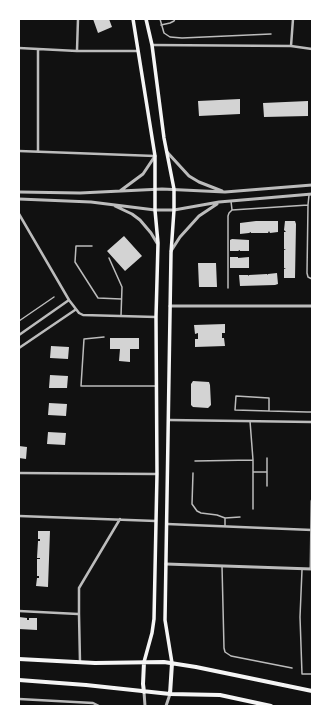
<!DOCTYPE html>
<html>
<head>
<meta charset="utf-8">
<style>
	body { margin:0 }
	#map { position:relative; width:331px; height:725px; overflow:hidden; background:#111; font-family:Quicksand,sans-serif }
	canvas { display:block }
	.frame { position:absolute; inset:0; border:20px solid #fff; pointer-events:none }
</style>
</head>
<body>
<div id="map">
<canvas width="331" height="725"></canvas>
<div class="frame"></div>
</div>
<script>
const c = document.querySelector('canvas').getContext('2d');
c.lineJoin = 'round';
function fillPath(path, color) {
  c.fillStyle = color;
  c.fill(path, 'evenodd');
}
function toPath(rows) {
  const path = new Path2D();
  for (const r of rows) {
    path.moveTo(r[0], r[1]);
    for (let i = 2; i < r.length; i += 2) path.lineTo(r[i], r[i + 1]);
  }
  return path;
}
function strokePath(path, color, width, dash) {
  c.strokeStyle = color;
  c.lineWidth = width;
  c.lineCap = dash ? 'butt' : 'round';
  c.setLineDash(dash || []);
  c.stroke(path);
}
const building = toPath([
	[93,19,109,19,112,27,98,33],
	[240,99,240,114,199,116,198,101],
	[308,101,308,116,264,117,263,103],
	[256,221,278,221,278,232,270,233,269,231,268,233,251,233,251,232,249,233,240,234,240,223],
	[285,221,295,221,296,224,295,278,284,278,284,269,286,269,284,268,284,250,286,250,284,249,284,232,286,232,284,230],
	[124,236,142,256,125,271,107,251],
	[232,239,249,240,249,251,240,251,240,250,238,251,230,251,230,240],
	[230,257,238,257,238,258,249,257,249,268,230,268],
	[198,263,216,263,217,287,199,287],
	[277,273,278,284,275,285,240,286,239,275,248,275,248,276,249,275,267,274,268,275,268,274],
	[225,324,225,333,222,333,222,338,224,338,225,346,195,347,195,339,198,339,198,333,195,334,194,325],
	[110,338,139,338,139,349,130,349,130,362,119,361,120,349,110,349],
	[51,346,69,347,68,359,50,358],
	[50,375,68,376,67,388,49,388],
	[193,381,209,382,210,385,211,405,208,408,193,407,191,405,191,384],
	[49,403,67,404,66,416,48,415],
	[48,432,66,433,65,445,47,444],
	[19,446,27,447,26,459,19,458],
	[38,531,50,531,48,587,36,586,37,578,39,578,39,576,37,576,37,559,40,559,40,558,37,558,38,541,40,541,40,539,38,539],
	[19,617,27,618,27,620,29,620,29,618,37,618,37,630,19,629]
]);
const service = toPath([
	[160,19,164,33,170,37,182,38,271,34],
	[161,25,170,23,174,21,175,19],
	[308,205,309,195],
	[232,210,308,205,307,273,308,277,312,279],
	[92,246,76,246,75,262,98,298,121,299],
	[109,258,122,287,121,316],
	[228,288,228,216,229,213,232,210,231,201],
	[19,321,54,297],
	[104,337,84,339,81,386,156,386],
	[269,411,269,398,236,396,235,410,269,411,307,412,312,412],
	[250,421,253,460,253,509],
	[267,458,267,486],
	[195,461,253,460],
	[253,472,267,472],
	[193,473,192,504,197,511,201,513,217,515,225,518,240,517],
	[225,526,225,518],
	[222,566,224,648,225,652,231,656,292,668],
	[302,570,300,617,302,674,312,674]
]);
const minor = toPath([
	[152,45,291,46,312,49],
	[291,46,293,19],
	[19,48,77,51,138,51],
	[77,50,78,19],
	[19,151,155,156],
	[38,151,38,49],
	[19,214,69,300,79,313,83,315,156,317],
	[19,335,69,300],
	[19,348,75,310],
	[169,420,312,422],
	[19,473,157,474],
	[19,516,156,521],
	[167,524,312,530],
	[19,611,78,614],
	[80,662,79,614,79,588,120,519],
	[19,699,93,703,99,706]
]);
const tertiary = toPath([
	[167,152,189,176,199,182,222,191],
	[120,191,143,174,155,156],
	[19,192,80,193,162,189,225,192,312,185],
	[19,199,91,202,155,210,174,210,219,202,312,194],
	[115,206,132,214,140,220,151,233,157,243],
	[171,251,180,237,199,216,217,204],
	[170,306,312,306],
	[166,564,312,569],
	[311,569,312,501],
	[144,692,145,706],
	[166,706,170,694]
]);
const secondary = toPath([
	[133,19,155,156,155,210,158,243,156,317,157,474,154,619,152,633,144,662],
	[146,19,152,45,164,138,174,189,174,210,171,253,165,620,172,663]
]);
const primary = toPath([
	[19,659,95,663,164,662,196,667,312,691],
	[144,662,143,684,144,692],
	[19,680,86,685,170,694,220,695,271,706],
	[170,694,172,663]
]);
fillPath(building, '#d3d3d3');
strokePath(service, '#bcbcbc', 1.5);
strokePath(minor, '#bcbcbc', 2.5);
strokePath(tertiary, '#bcbcbc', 3);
strokePath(secondary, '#f5f5f5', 3.5);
strokePath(primary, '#f5f5f5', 4);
</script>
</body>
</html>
